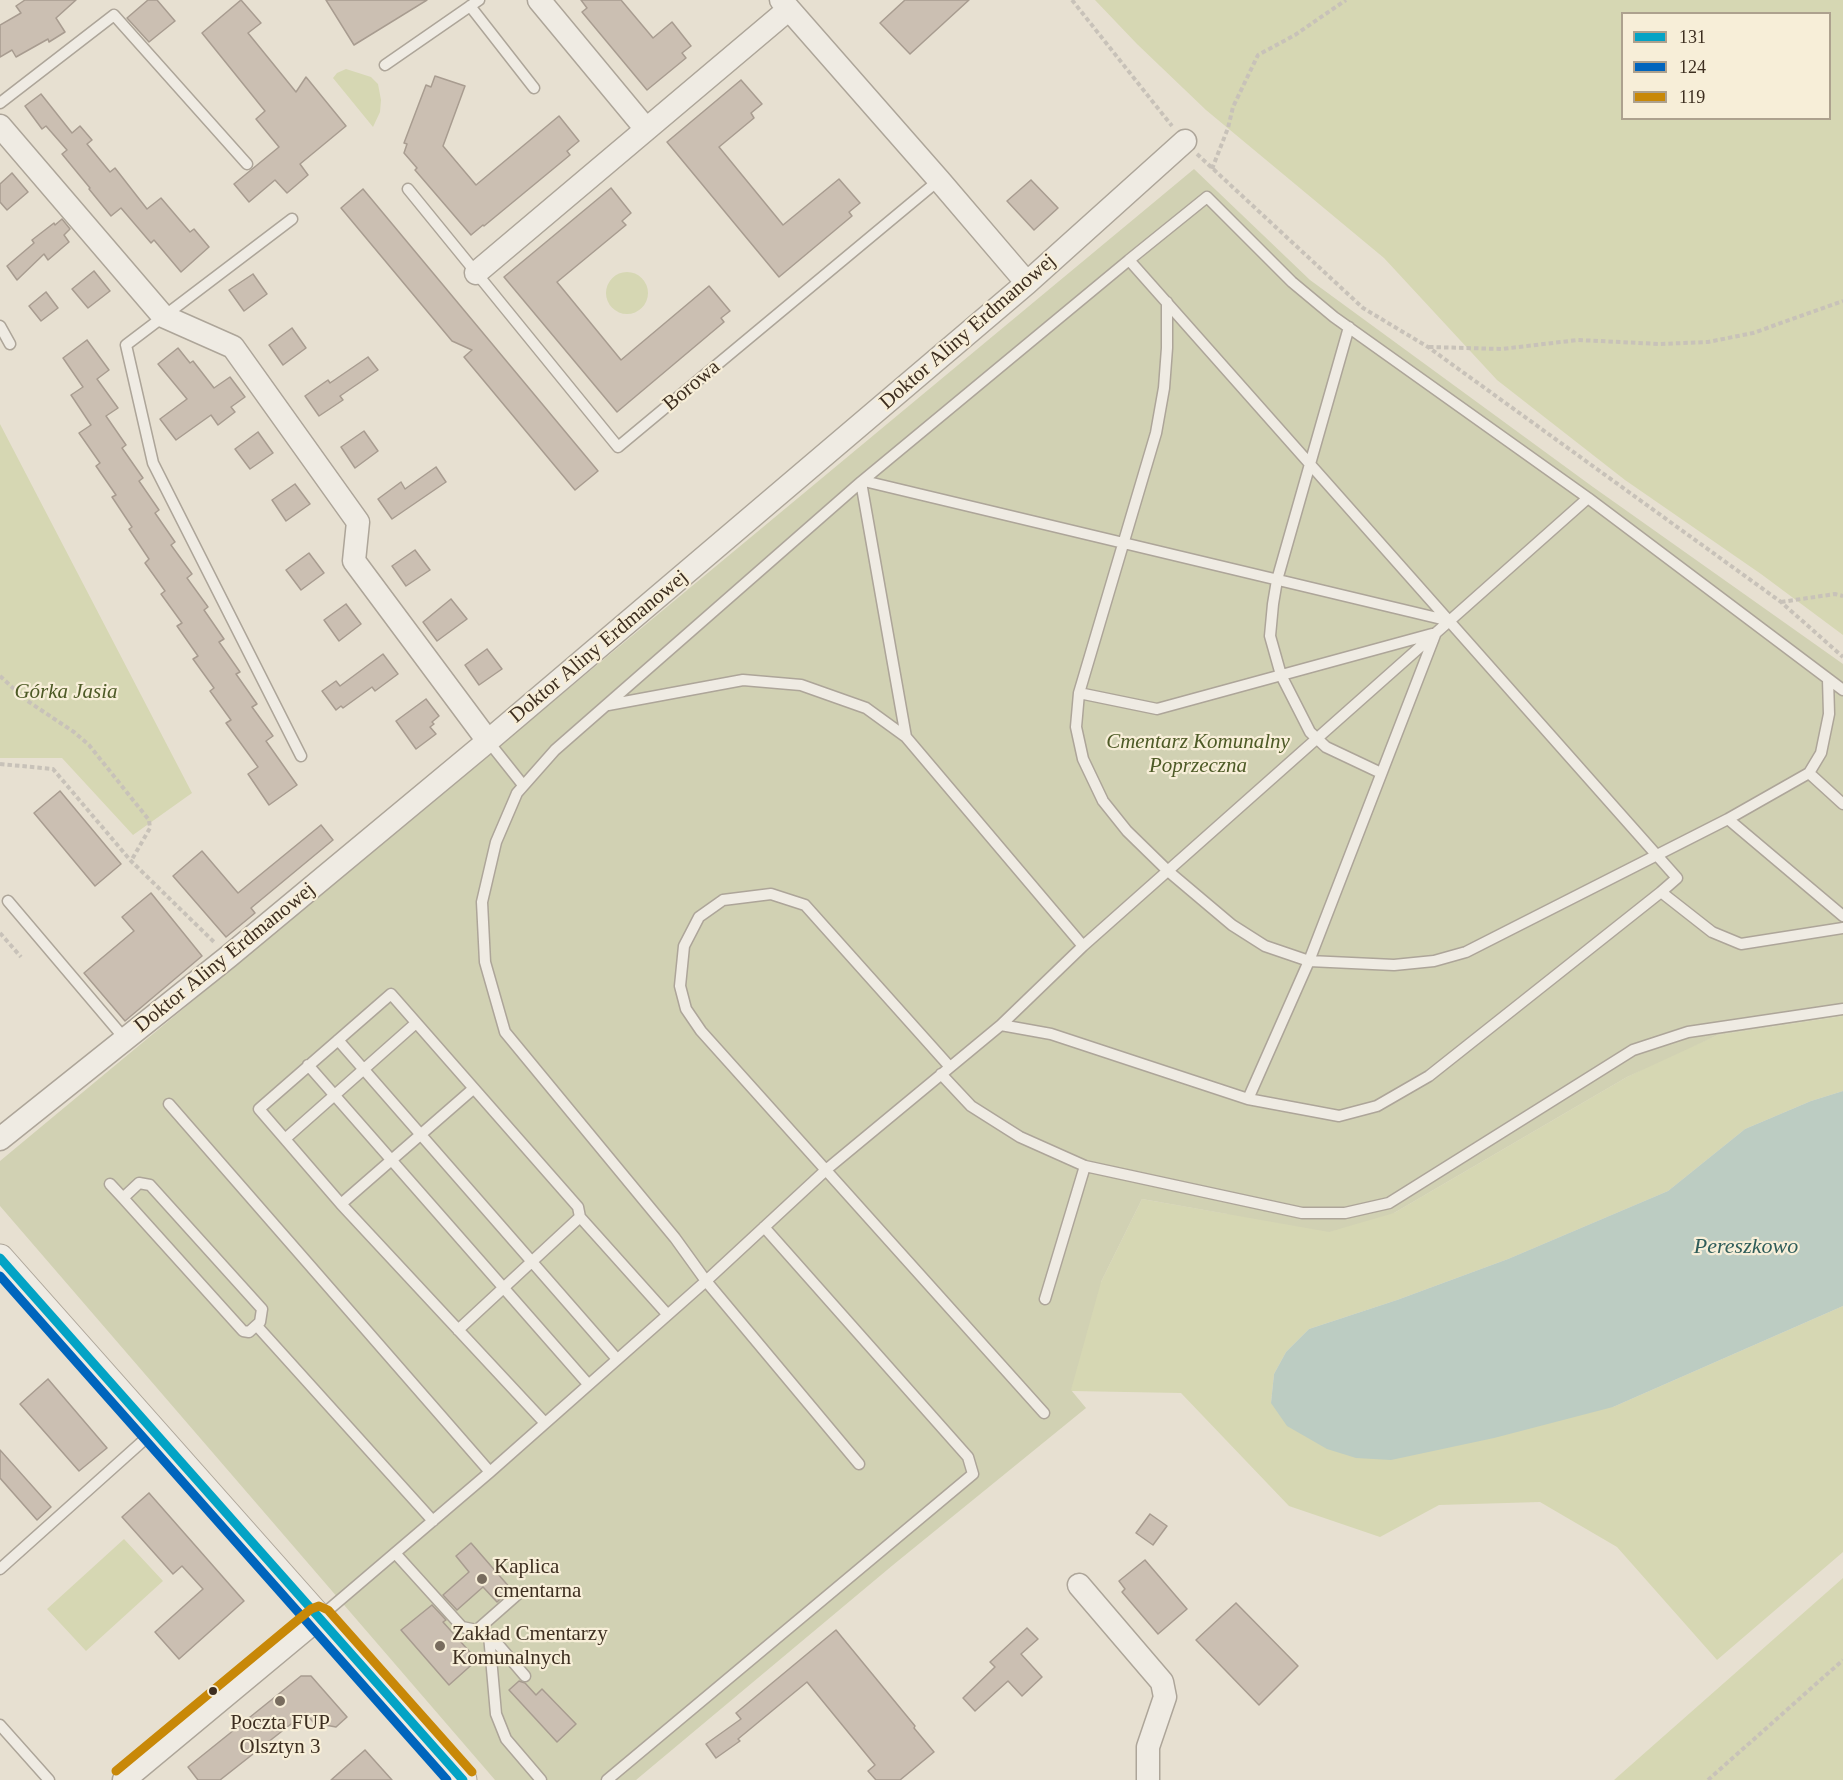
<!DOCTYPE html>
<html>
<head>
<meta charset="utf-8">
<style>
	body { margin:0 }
	#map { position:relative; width:1843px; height:1780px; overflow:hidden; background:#e7e0d1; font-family:"Times New Roman",serif }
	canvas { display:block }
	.legend { position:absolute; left:1621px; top:12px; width:210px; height:108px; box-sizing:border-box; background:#f7eed8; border:2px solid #ada18e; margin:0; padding:8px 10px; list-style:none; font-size:18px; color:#3d2e20 }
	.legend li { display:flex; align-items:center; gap:12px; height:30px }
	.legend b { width:30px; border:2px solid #ada18e }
</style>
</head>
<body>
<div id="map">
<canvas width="1843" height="1780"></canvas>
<ul class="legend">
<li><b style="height:8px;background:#03a3c5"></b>131</li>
<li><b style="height:8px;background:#0065bd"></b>124</li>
<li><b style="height:8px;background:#c88808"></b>119</li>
</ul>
</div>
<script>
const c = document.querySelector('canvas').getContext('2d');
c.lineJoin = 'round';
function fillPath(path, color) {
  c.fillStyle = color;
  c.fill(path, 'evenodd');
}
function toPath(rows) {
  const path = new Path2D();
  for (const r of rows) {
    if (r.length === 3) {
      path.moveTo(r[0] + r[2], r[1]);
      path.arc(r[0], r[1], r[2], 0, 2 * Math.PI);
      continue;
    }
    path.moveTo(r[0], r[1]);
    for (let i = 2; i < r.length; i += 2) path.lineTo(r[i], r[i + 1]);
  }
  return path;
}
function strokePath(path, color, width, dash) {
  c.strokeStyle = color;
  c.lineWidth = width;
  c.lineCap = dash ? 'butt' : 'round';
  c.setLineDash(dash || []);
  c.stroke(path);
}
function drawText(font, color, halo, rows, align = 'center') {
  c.font = font + ' "Times New Roman",serif';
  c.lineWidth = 4.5;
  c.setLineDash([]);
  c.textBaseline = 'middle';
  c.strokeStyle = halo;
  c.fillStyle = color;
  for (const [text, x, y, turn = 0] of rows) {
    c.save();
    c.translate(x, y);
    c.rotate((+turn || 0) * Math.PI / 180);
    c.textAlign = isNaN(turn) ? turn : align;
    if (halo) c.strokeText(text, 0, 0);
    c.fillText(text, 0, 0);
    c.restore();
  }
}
const green = toPath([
	[1095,0,1843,0,1843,635,1761,574,1625,480,1497,380,1384,258,1206,110,1137,44],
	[1622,14,1830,14,1830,118,1622,118],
	[346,69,371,77,378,84,381,100,380,112,373,127,333,78,337,73],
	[627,293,21],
	[0,424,192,793,133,835,62,758,0,758],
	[1843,1016,1843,1091,1811,1101,1745,1129,1668,1191,1508,1259,1397,1300,1309,1329,1286,1352,1274,1374,1271,1403,1613,1407,1843,1306,1843,1552,1717,1660,1617,1547,1540,1502,1439,1505,1380,1537,1289,1506,1181,1393,1071,1391,964,1298,1101,1282,1142,1199,1228,1214,1394,1213,1627,1077,1667,1057,1718,1035],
	[124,1539,163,1581,86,1651,47,1609],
	[1843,1578,1843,1780,1614,1780]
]);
const cemetery = toPath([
	[1194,169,1310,280,1593,487,1843,664,1843,1016,1718,1035,1627,1077,1394,1213,1329,1232,1142,1199,1101,1282,1071,1390,1086,1408,893,1565,636,1780,495,1780,0,1206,0,1161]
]);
const water = toPath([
	[1843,1091,1843,1306,1613,1407,1494,1438,1391,1460,1356,1458,1327,1449,1287,1426,1271,1403,1274,1374,1286,1352,1309,1329,1397,1300,1508,1259,1668,1191,1745,1129,1811,1101]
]);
const building = toPath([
	[25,0,76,0,56,18,65,32,49,42,48,39,16,57,12,50,0,57,0,25,21,13,16,6,25,0],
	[148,0,157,0,175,21,149,42,127,18,148,0],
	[241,0,261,23,248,33,296,92,306,77,346,126,300,164,308,175,287,193,275,180,249,202,234,184,279,147,256,119,265,111,202,33,241,0],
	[326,0,427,0,354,45,326,0],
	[581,0,621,0,653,38,672,22,691,46,682,53,686,58,647,90,582,12,587,8,581,0],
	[905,0,969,0,910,54,880,23,905,0],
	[435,76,465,86,443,146,476,185,559,116,579,141,567,151,570,155,484,226,483,225,471,235,415,170,417,168,404,153,407,144,404,143,426,85,431,87,435,76],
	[741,80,762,104,751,113,754,118,719,147,783,225,839,179,860,203,849,212,852,216,779,277,667,142,741,80],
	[41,94,72,133,80,126,92,140,87,144,110,172,115,168,147,209,161,198,190,232,194,229,209,247,181,272,154,240,151,243,121,208,111,216,89,189,90,188,62,154,67,150,46,126,42,129,25,106,41,94],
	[12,173,28,192,7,210,0,202,0,184,12,173],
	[1031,180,1058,208,1034,230,1007,201,1031,180],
	[611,188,631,213,622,221,626,225,557,282,621,360,709,286,730,311,721,318,724,322,617,412,504,277,611,188],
	[363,189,598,471,575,490,464,357,472,350,452,341,341,208,363,189],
	[62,219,70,229,64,235,69,242,48,260,44,254,17,280,7,266,34,243,32,240,54,223,55,225,62,219],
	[94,271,110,291,88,308,72,289,94,271],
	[253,274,267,294,244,311,229,290,253,274],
	[46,292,58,308,41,321,29,306,46,292],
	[292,328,306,348,283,365,269,345,292,328],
	[87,340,109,370,97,379,118,408,106,416,126,445,122,448,143,478,139,481,159,510,155,513,175,542,171,545,192,574,187,578,208,607,204,610,224,639,219,642,240,672,236,674,257,704,252,707,273,736,266,741,297,785,269,805,248,774,258,767,226,723,231,720,210,691,214,688,193,659,198,656,177,626,182,623,161,594,165,591,145,563,149,559,129,529,132,527,112,497,116,495,96,466,100,463,79,433,91,425,71,395,83,387,63,358,87,340],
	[178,348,190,363,193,361,214,388,230,377,245,397,231,407,235,412,218,425,211,415,176,440,160,419,187,399,158,364,178,348],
	[368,357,378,370,340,396,343,400,319,416,305,396,328,380,330,383,368,357],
	[364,431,378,451,355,468,341,447,364,431],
	[258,432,273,453,250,469,235,449,258,432],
	[436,467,446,482,392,519,378,499,401,482,405,489,436,467],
	[295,484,310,504,286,521,272,500,295,484],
	[415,550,430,570,406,586,392,566,415,550],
	[309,553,324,573,301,590,286,570,309,553],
	[451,599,467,619,437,641,423,622,451,599],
	[346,604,361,624,339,641,324,620,346,604],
	[487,649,502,669,479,685,465,665,487,649],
	[383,654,398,674,375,691,372,687,343,708,341,706,336,710,322,691,336,681,340,686,383,654],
	[426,699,439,716,432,722,434,724,430,727,436,734,416,749,396,721,426,699],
	[60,791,121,864,95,886,34,813,60,791],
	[321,825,333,840,251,908,255,913,226,937,173,876,202,851,238,893,321,825],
	[151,893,202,956,125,1021,84,973,134,931,122,917,151,893],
	[48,1379,107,1448,79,1471,20,1404,48,1379],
	[0,1450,51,1507,37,1520,0,1478,0,1450],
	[149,1493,244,1601,179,1659,155,1632,203,1589,182,1566,173,1574,122,1517,149,1493],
	[1150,1514,1167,1526,1153,1545,1136,1533,1150,1514],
	[471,1543,511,1589,497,1602,483,1587,457,1610,443,1595,469,1572,456,1556,471,1543],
	[1145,1560,1187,1609,1158,1634,1122,1592,1125,1589,1119,1581,1145,1560],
	[1236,1603,1298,1666,1259,1705,1196,1640,1236,1603],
	[432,1605,446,1620,443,1622,477,1660,449,1685,401,1630,432,1605],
	[1027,1628,1038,1639,1021,1654,1042,1677,1022,1696,1008,1681,975,1711,963,1698,995,1667,990,1662,1027,1628],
	[836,1630,915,1726,914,1728,934,1752,900,1780,876,1780,868,1771,875,1765,807,1682,738,1739,740,1741,716,1758,706,1744,741,1719,736,1713,836,1630],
	[301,1676,311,1676,347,1717,336,1727,314,1723,305,1713,220,1780,198,1780,188,1767,301,1676],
	[519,1681,525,1683,536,1695,542,1689,576,1724,557,1742,509,1690,519,1681],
	[365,1750,392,1780,331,1780,365,1750]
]);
const path = toPath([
	[1072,0,1172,126],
	[1197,154,1363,308,1428,347,1781,602,1843,657],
	[1212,169,1228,128,1233,107,1258,55,1295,35,1346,0],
	[1429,347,1502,349,1578,340,1660,344,1708,342,1753,333,1843,301],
	[1781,602,1835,594,1843,596],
	[0,676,26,700,74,732,89,745,149,820,150,828,131,861],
	[0,764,53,769,131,861,214,942],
	[0,933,21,957],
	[1708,1780,1843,1660]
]);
const service = toPath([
	[470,6,534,88],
	[385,65,479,0],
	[0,103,114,15,247,164],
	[408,189,618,447,939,180],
	[292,219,126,345,153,463,301,756],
	[1129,260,1207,197,1292,282,1334,317,1588,498,1843,690],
	[1167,302,1167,348,1164,388,1156,433,1079,693,1076,727,1083,759,1103,801,1127,831,1168,871,1232,925,1265,946,1309,961,1394,965,1434,961,1466,952,1728,819,1809,773,1821,753,1829,714,1828,679],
	[0,326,10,344],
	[1349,327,1277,580,1273,604,1270,636,1281,675,1310,732,1326,747,1381,773],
	[864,481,1450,621],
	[861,482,906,737],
	[1079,693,1157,709,1432,634],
	[608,705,743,680,801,685,866,708,906,737,1083,946],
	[488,741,523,785],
	[1809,773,1843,804],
	[1728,819,1843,916],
	[8,901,125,1039],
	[1001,1025,1051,1034,1248,1099,1339,1116,1377,1106,1429,1076,1661,892,1712,932,1741,944,1843,928],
	[338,1040,617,1359],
	[308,1065,588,1384],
	[950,1067,805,905,771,894,723,900,699,917,684,946,680,986,686,1009,701,1031,1044,1413],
	[941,1074,971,1106,1020,1137,1085,1166,1302,1213,1345,1213,1389,1203,1633,1050,1688,1032,1843,1009],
	[1248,1099,1309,961,1435,635],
	[169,1104,490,1472],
	[285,1139,416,1023],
	[110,1184,123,1198,243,1331,249,1332,260,1322,262,1309,150,1185,139,1183,123,1198],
	[341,1204,473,1089],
	[1045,1299,1085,1166],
	[257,1326,433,1521],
	[458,1330,580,1217],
	[545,1423,341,1204,259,1109,391,994,578,1207,580,1217,667,1314],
	[859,1464,706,1281,675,1238,505,1032,485,962,482,902,496,842,517,793,555,750,861,482,1129,260,1677,878,1661,892],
	[395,1553,462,1627,477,1630,519,1593],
	[0,1569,153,1432],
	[320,1617,490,1472,706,1281,827,1169,1001,1025,1083,946,1588,498],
	[489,1635,496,1714,506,1739,541,1780],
	[490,1635,525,1676],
	[0,1725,49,1780],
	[607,1780,973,1474,968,1457,764,1227]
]);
const minor = toPath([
	[539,0,646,129],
	[781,0,939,180,1027,283],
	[0,126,163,316,233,347,358,522,354,561,488,741],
	[476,273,789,9],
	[0,1139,228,957,488,741,1027,283,1185,141],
	[1079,1585,1162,1682,1165,1697,1148,1747,1148,1780],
	[124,1780,319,1618]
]);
const tertiary = toPath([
	[0,1258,463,1780]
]);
const bus1 = toPath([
	[0,1258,463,1780]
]);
const bus2 = toPath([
	[0,1276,447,1780]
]);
const bus3 = toPath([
	[116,1771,311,1609,319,1606,328,1610,472,1772]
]);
const markers = [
	[482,1579,6,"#786c5e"],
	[440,1646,6,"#786c5e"],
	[213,1691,5,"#3d2e20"],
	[280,1701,6,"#786c5e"]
];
const streetNames = [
	["Doktor Aliny Erdmanowej",968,332,-41],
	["Borowa",692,386,-40],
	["Doktor Aliny Erdmanowej",599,647,-40],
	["Doktor Aliny Erdmanowej",225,958,-39]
];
const parkNames = [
	["Górka Jasia",66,692],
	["Cmentarz Komunalny",1198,742],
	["Poprzeczna",1198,766]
];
const poiNames = [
	["Kaplica",494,1567],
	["cmentarna",494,1591],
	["Zakład Cmentarzy",452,1634],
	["Komunalnych",452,1658],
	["Poczta FUP",280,1723,"center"],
	["Olsztyn 3",280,1747,"center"]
];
const waterNames = [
	["Pereszkowo",1746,1247]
];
fillPath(green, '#d6d7b3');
fillPath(cemetery, '#d1d1b3');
fillPath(water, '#bcccc2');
fillPath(building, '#cbbfb2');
strokePath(building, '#a89c90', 1.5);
strokePath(service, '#ada599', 13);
strokePath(minor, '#ada599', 25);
strokePath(tertiary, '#ada599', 29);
strokePath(path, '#c8c2b9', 4, [4.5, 3]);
strokePath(service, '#efebe3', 10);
strokePath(minor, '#efebe3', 22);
strokePath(tertiary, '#efebe3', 27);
strokePath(bus1, '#03a3c5', 9);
strokePath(bus2, '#0065bd', 9);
strokePath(bus3, '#c88808', 9);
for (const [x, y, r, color] of markers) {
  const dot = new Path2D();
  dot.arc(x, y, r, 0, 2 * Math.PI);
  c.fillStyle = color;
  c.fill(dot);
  strokePath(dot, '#f7eed8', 2);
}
drawText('21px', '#3d2e20', '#f7eed8', streetNames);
drawText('italic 21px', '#4d5a26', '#f7eed8', parkNames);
drawText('21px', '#3d2e20', '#f7eed8', poiNames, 'left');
drawText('italic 22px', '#2f5d5a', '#f7eed8', waterNames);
</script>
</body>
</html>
